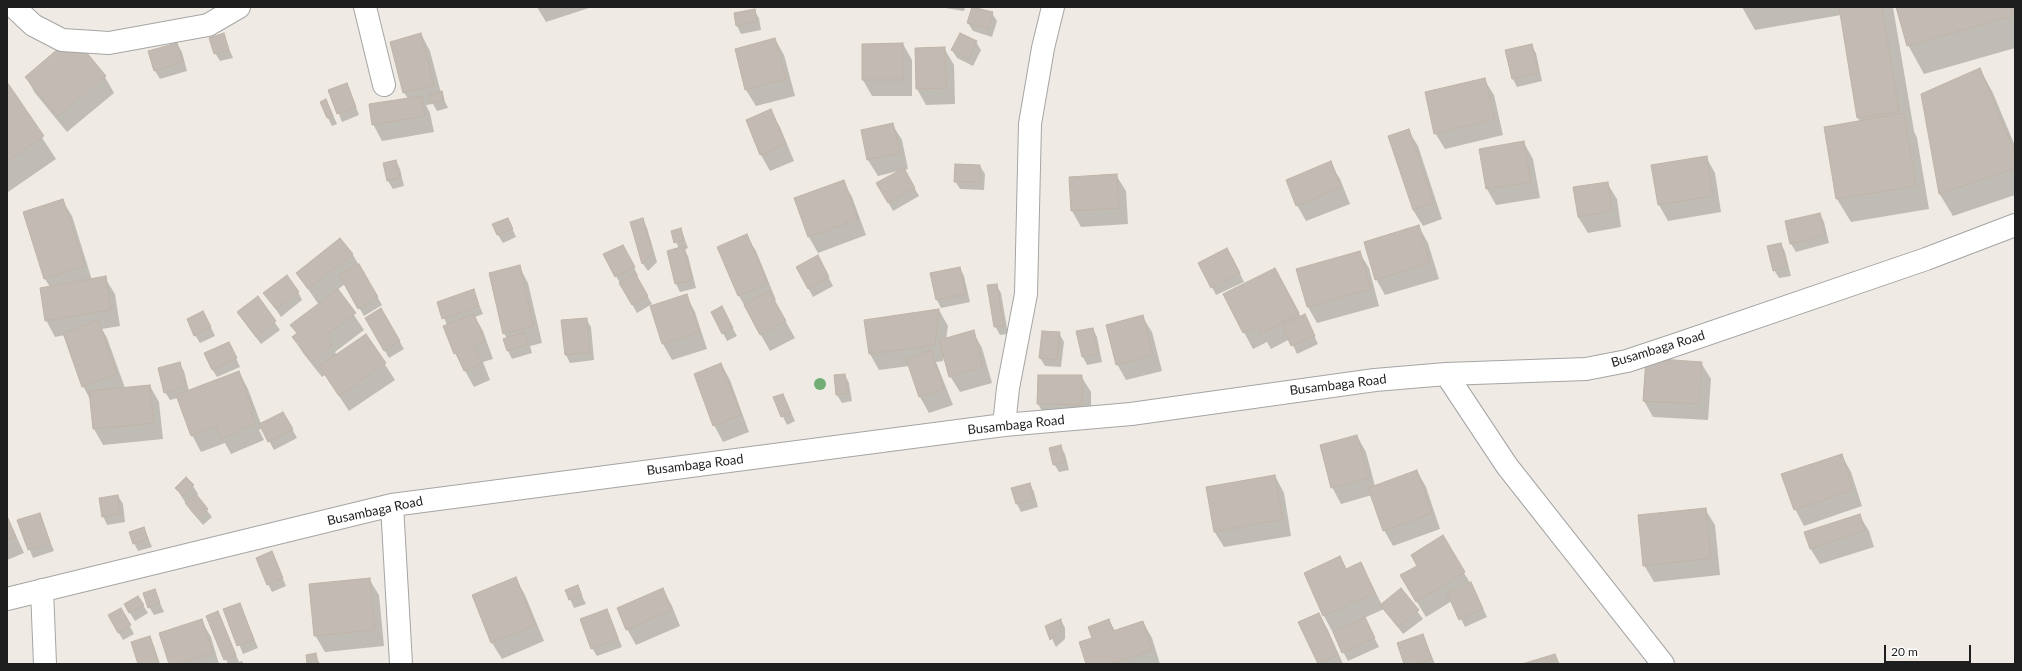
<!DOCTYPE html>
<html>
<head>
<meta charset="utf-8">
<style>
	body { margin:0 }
	#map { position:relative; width:2022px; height:671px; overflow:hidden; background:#efebe4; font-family:Lato,sans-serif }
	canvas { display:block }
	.frame { position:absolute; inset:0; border:8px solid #1e1e1e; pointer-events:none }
	.scale { position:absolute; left:1884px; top:645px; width:87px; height:18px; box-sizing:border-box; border:2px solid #1e1e1e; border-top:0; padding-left:5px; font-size:12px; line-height:14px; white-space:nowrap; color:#1e1e1e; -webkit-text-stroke:3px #fff; paint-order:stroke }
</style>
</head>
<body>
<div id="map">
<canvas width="2022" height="671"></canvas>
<div class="frame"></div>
<div class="scale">20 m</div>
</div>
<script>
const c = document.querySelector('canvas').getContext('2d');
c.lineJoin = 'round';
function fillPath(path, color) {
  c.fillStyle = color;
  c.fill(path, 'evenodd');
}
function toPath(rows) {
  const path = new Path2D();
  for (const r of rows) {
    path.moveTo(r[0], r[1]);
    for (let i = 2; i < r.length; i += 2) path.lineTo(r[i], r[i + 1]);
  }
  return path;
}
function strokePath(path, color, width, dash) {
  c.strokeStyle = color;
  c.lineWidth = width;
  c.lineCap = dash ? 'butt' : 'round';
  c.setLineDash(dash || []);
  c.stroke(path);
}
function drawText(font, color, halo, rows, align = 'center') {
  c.font = font + ' Lato,sans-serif';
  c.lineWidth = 3;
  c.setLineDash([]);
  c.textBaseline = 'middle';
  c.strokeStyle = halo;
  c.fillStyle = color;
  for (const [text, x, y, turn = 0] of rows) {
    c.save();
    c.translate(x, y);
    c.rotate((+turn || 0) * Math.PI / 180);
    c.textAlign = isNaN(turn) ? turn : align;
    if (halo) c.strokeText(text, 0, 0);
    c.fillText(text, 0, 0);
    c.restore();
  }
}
const shadow = toPath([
	[537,7,592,7,546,22],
	[939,7,965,7,964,11],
	[973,7,992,13,997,21,992,37,973,31,968,23],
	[1742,7,1893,7,1914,131,1917,138,1929,209,1851,222,1837,199,1860,122,1858,118,1841,15,1755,30],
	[1897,7,2015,7,2015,48,1924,74,1908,45],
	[754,10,759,18,761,30,741,34,737,26],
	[421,34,430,51,441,93,448,108,437,111,433,104,426,105,430,113,434,132,382,141,373,124,408,99,404,92],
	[223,35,233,58,220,61,215,53],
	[775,39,784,55,795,96,756,106,746,90,736,49],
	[976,42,981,50,973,66,957,58,952,50],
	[177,44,182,52,187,71,160,79,155,71,150,52],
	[903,44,912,60,912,96,872,96,863,80],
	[1531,45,1536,53,1542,81,1517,87,1513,79,1506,51],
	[944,48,954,65,955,104,926,105,917,89,916,49],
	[1980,69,1993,93,2015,146,2015,195,1953,216,1939,193],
	[26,77,105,77,114,93,67,132,35,93],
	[1484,79,1494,95,1503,135,1445,149,1435,133],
	[7,84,56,159,8,192,7,191],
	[347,84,359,115,342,122,330,91],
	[326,100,337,124,332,126,328,118],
	[770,111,780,127,794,161,770,171,761,155,747,121],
	[892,124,902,140,908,169,904,170,919,196,893,211,878,184,898,171,878,176,868,160],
	[1408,130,1418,146,1442,219,1423,226,1413,210],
	[1524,143,1533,159,1540,198,1496,205,1487,189],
	[1706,157,1715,173,1721,212,1668,221,1659,205],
	[396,161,400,169,404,186,393,189,388,181],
	[1330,163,1340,179,1350,204,1306,221,1297,205],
	[980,166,985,174,984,190,960,189,955,181],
	[1116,175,1126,191,1128,224,1081,227,1072,211],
	[843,181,852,197,866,235,818,253,809,237,795,199],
	[1607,183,1617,199,1621,227,1588,233,1578,217],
	[62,200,72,216,92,280,105,278,115,294,120,326,102,329,107,338,125,388,150,386,159,402,163,439,103,445,94,429,91,401,83,386,65,335,55,337,46,320,50,287,45,279,24,213],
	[1820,214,1824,222,1829,243,1796,252,1791,244,1786,222],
	[508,219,516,237,503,243,498,235],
	[642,220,647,228,657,262,648,271,643,264,631,223],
	[1419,227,1428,243,1439,279,1385,295,1376,279],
	[681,229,688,248,684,250,688,256,696,288,680,292,676,284,679,249,672,232],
	[746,235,756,251,776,300,774,301,795,338,770,351,739,296,718,247],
	[340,239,353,255,382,305,364,316,345,284,337,290,364,330,335,352,337,355,366,335,395,380,349,411,325,375,322,377,303,353,293,337,297,334,292,325,319,305,297,273],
	[1781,244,1785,252,1791,276,1779,278,1774,270],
	[1359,252,1369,268,1379,306,1317,323,1308,307,1298,270],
	[628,254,638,276,636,277,652,304,637,313,616,276],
	[1232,257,1244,282,1216,295,1212,287],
	[822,265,833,286,813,297,797,267],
	[519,266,528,283,542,343,530,346,532,353,512,359,508,351,504,339,507,339,504,333],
	[960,268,964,276,970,302,941,308,937,300,932,274],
	[996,285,1001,293,1008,334,1000,335,995,326],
	[1284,285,1301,317,1305,315,1318,344,1297,354,1290,339,1271,349,1267,342,1253,349,1224,295],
	[473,290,483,314,475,317,483,331,493,359,483,362,490,380,474,387,455,353,447,325,438,303],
	[298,292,302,300,281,317,265,293],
	[686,295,695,312,707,349,672,360,663,344,652,306],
	[258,298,280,330,261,344,243,320],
	[381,309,404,349,389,358,366,318],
	[939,310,948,326,946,339,973,332,982,348,992,383,960,392,950,376,944,355,943,361,936,362,953,405,929,413,920,397,909,366,879,370,870,354,865,321],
	[726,316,737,336,727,341,723,333],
	[1142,316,1152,332,1162,371,1126,380,1117,364],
	[586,319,591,327,594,360,570,363,566,355],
	[208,321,215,336,200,343,195,335],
	[1093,329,1097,337,1102,362,1087,365,1083,357],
	[1059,333,1064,342,1061,367,1045,366,1040,358],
	[229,343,240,367,217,377,212,369],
	[179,363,184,371,189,391,239,372,248,389,261,424,288,421,297,438,274,450,262,428,259,430,264,440,231,454,225,443,201,452,192,435,178,398,170,400,165,392],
	[1701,363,1711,379,1708,420,1653,417,1644,401],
	[721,364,730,380,749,432,723,442,714,425],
	[845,375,849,383,852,401,842,403,837,395,835,376],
	[1039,376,1081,376,1091,392,1091,421,1047,420,1038,404],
	[783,395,795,421,787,425,774,398],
	[1357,436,1366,452,1375,486,1417,471,1426,487,1440,529,1393,546,1384,530,1372,495,1341,504,1332,487],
	[1060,446,1065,454,1069,470,1059,472,1054,464],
	[1842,456,1851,472,1862,506,1804,526,1795,509],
	[1275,476,1284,493,1291,536,1224,547,1214,531],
	[1030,484,1034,492,1038,507,1021,512,1017,504],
	[193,486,198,494,196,496,212,517,203,525,191,511,176,488],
	[118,496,123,504,125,522,107,525,103,516],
	[1705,509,1715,525,1720,575,1654,582,1644,565],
	[39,514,54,551,33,558,18,521],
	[1859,515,1869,531,1874,547,1820,564,1810,548],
	[7,516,24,553,7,560],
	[144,528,152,547,138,551,134,543],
	[1442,537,1475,591,1487,617,1465,627,1452,601,1426,617,1401,576,1418,566],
	[272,553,286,586,272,592,268,584],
	[1340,558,1347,570,1361,563,1382,605,1401,589,1423,619,1403,634,1384,609,1364,618,1379,647,1348,661,1324,616,1305,574],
	[515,578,525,595,544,641,502,659,492,643,473,596],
	[369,579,379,595,384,646,325,652,315,635],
	[577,586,586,604,574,608,566,590],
	[154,590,164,612,154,615,149,607],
	[663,590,672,606,680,626,636,645,627,629],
	[138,597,148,613,135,621,125,605],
	[240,604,258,648,243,654,225,609],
	[121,609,134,634,123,640,109,616],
	[607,610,622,647,597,656,592,648],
	[1319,614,1328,630,1343,664,1319,664,1300,623],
	[207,617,222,621,239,662,242,661,244,664,228,664],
	[201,620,211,637,219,664,170,664],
	[1061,620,1065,628,1065,639,1056,647,1046,626],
	[1109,620,1115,631,1143,622,1152,638,1160,664,1087,664,1093,639],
	[1423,635,1435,664,1406,664],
	[149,637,154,646,160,664,139,664],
	[315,654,320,664,309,664]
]);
const building = toPath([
	[972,7,993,12,988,29,967,23,972,7],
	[1839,7,1882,7,1899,111,1857,118,1839,7],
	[1896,7,2015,7,2015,15,1907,46,1896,7],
	[755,9,757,22,736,26,734,13,755,9],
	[224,33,229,50,214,54,209,38,224,33],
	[421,33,434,85,403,93,390,42,421,33],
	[960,33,977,41,969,59,951,50,960,33],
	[73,36,106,76,57,116,25,77,73,36],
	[775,38,786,79,745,90,735,49,775,38],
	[177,43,183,62,154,71,148,51,177,43],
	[903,43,903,80,862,80,862,44,903,43],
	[1532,44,1539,73,1512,79,1505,50,1532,44],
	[945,47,946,88,916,89,915,48,945,47],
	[1980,68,2015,153,2015,168,1939,194,1921,94,1980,68],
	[1485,78,1495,119,1434,134,1425,92,1485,78],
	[7,82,44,136,7,161,7,82],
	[347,83,356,107,337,114,328,90,347,83],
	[442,91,444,100,432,103,429,95,442,91],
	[422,96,425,116,372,125,369,104,422,96],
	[326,99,333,116,327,118,320,102,326,99],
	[771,109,786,144,760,155,746,120,771,109],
	[1904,113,1916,186,1836,199,1824,127,1904,113],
	[893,123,900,153,867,160,861,130,893,123],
	[1409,129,1434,203,1413,210,1388,136,1409,129],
	[1524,141,1531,182,1486,189,1479,149,1524,141],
	[1707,156,1713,196,1658,205,1651,165,1707,156],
	[396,160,400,178,387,181,383,163,396,160],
	[1331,161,1341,187,1296,206,1286,180,1331,161],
	[955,164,980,165,980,182,954,182,955,164],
	[904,168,915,188,888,203,876,183,904,168],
	[1117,174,1119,208,1071,211,1069,177,1117,174],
	[844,180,858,219,808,237,794,198,844,180],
	[1608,182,1612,211,1578,217,1573,187,1608,182],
	[63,199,85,266,44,279,23,212,63,199],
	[1820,213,1825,235,1790,244,1785,221,1820,213],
	[508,218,513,229,497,235,492,224,508,218],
	[643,218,653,253,642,264,630,222,643,218],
	[1419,225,1430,263,1375,280,1364,242,1419,225],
	[681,228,684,240,674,243,671,231,681,228],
	[747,234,768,283,738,296,717,247,747,234],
	[340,238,353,254,308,289,296,273,340,238],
	[1781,243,1787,267,1773,271,1767,246,1781,243],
	[623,245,635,267,615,277,603,254,623,245],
	[684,246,692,280,675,284,667,251,684,246],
	[1227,248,1240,273,1211,288,1198,263,1227,248],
	[1360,251,1371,289,1307,307,1296,269,1360,251],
	[818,255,829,277,808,289,796,267,818,255],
	[359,264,378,297,358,309,339,275,359,264],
	[520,265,534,326,503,334,489,273,520,265],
	[960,267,966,294,936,300,930,273,960,267],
	[1275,268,1299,313,1261,334,1257,326,1243,333,1223,294,1275,268],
	[635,273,648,296,632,305,619,283,635,273],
	[287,275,299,292,276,309,263,293,287,275],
	[106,276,111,310,45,321,40,288,106,276],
	[997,284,1004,326,994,327,987,285,997,284],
	[338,289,356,313,325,336,332,345,312,362,292,337,297,333,290,325,338,289],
	[474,289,479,306,442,319,437,302,474,289],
	[769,291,786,321,760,335,744,305,769,291],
	[687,294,699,332,662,344,650,306,687,294],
	[258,296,276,321,256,337,237,312,258,296],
	[722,306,733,328,722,334,711,312,722,306],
	[381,308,400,341,384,351,365,318,381,308],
	[939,309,935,345,869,354,864,320,939,309],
	[203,311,211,327,194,336,187,319,203,311],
	[474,314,485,342,474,346,482,363,464,371,456,353,454,354,443,326,474,314],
	[1305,314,1315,336,1291,346,1282,325,1305,314],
	[1143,315,1153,355,1116,365,1106,325,1143,315],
	[587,318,590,352,565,355,561,320,587,318],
	[98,320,117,374,82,387,63,333,98,320],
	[1093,328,1098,354,1082,357,1076,331,1093,328],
	[974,330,983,367,949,377,939,340,974,330],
	[1042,331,1060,332,1057,360,1039,358,1042,331],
	[524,332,528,344,507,351,503,339,524,332],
	[366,334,386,363,339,396,319,366,366,334],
	[229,342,237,358,212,370,204,353,229,342],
	[931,350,944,389,919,397,906,359,931,350],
	[1646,358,1702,362,1699,404,1643,401,1646,358],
	[180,362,186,387,164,393,158,368,180,362],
	[721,363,741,415,713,426,694,374,721,363],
	[239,371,254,412,251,413,255,424,221,439,216,426,191,436,176,395,239,371],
	[845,374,848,393,836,395,834,375,845,374],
	[1038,375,1082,375,1082,405,1037,404,1038,375],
	[150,385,154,423,93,429,89,391,150,385],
	[783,394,791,413,781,417,773,397,783,394],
	[283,412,293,429,268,442,259,424,283,412],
	[1357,435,1369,478,1331,488,1320,445,1357,435],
	[1061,445,1065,462,1053,465,1049,448,1061,445],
	[1842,454,1853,490,1794,510,1781,474,1842,454],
	[1417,470,1432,513,1383,531,1368,488,1417,470],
	[1275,475,1283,519,1214,532,1206,487,1275,475],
	[186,477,194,485,183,496,175,488,186,477],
	[1030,483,1034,499,1016,504,1011,488,1030,483],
	[196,494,208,509,198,518,185,503,196,494],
	[118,495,121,514,102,517,99,498,118,495],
	[1706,508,1711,558,1643,566,1638,515,1706,508],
	[40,513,50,542,28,550,17,520,40,513],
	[1860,514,1865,530,1810,549,1804,532,1860,514],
	[7,516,16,537,7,540,7,516],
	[144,527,148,539,133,544,129,532,144,527],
	[1443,535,1465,572,1416,602,1400,575,1417,566,1411,555,1443,535],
	[272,551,283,578,267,585,256,558,272,551],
	[1340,556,1346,569,1361,562,1375,593,1323,616,1304,573,1340,556],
	[516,577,535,625,491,643,472,595,516,577],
	[370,578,375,630,314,636,309,584,370,578],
	[1471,582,1483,609,1459,620,1447,593,1471,582],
	[578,585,582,596,569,600,565,590,578,585],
	[663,588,672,610,626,630,617,608,663,588],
	[1401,588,1419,610,1398,627,1380,605,1401,588],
	[155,589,160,603,148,608,143,593,155,589],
	[138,596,144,605,129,613,124,604,138,596],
	[240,603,254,640,237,646,223,609,240,603],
	[121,608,131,625,118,633,108,615,121,608],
	[607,609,618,638,591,649,580,619,607,609],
	[218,611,236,655,224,660,206,616,218,611],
	[1319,613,1338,655,1318,664,1298,622,1319,613],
	[1365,617,1375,638,1342,653,1333,632,1365,617],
	[202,619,213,653,179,664,169,664,159,633,202,619],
	[1061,619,1061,631,1050,640,1045,626,1061,619],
	[1109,619,1113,631,1143,621,1152,650,1111,664,1086,664,1079,642,1092,638,1088,627,1109,619],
	[1423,634,1432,659,1417,664,1404,664,1397,643,1423,634],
	[150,636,159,664,138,664,131,642,150,636],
	[316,653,318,664,307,664,306,655,316,653],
	[1555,654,1559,664,1522,664,1555,654]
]);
const minor = toPath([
	[14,7,33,25,62,40,109,43,208,25,239,7],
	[365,7,384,85],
	[1446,374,1507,466,1663,664],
	[1004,425,1008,388,1026,294,1030,124,1043,48,1053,7],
	[392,505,401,664],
	[42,590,45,664],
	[7,599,392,505,1004,425,1131,414,1375,380,1446,374,1586,369,1627,361,1678,344,1926,259,2015,225]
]);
const trees = [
	[820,384]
];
const streetNames = [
	["Busambaga Road",1658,349,-17],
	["Busambaga Road",1338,385,-7],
	["Busambaga Road",1016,425,-6],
	["Busambaga Road",695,465,-7],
	["Busambaga Road",375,511,-12]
];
fillPath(shadow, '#0003');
fillPath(building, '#c3bbb3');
strokePath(building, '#c0b3a6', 1);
strokePath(minor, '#a5a5a5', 24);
strokePath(minor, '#fff', 22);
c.fillStyle = '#72ad75';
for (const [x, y] of trees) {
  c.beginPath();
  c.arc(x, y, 6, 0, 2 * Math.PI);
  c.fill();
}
drawText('13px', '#1e1e1e', '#fff', streetNames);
</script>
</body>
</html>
